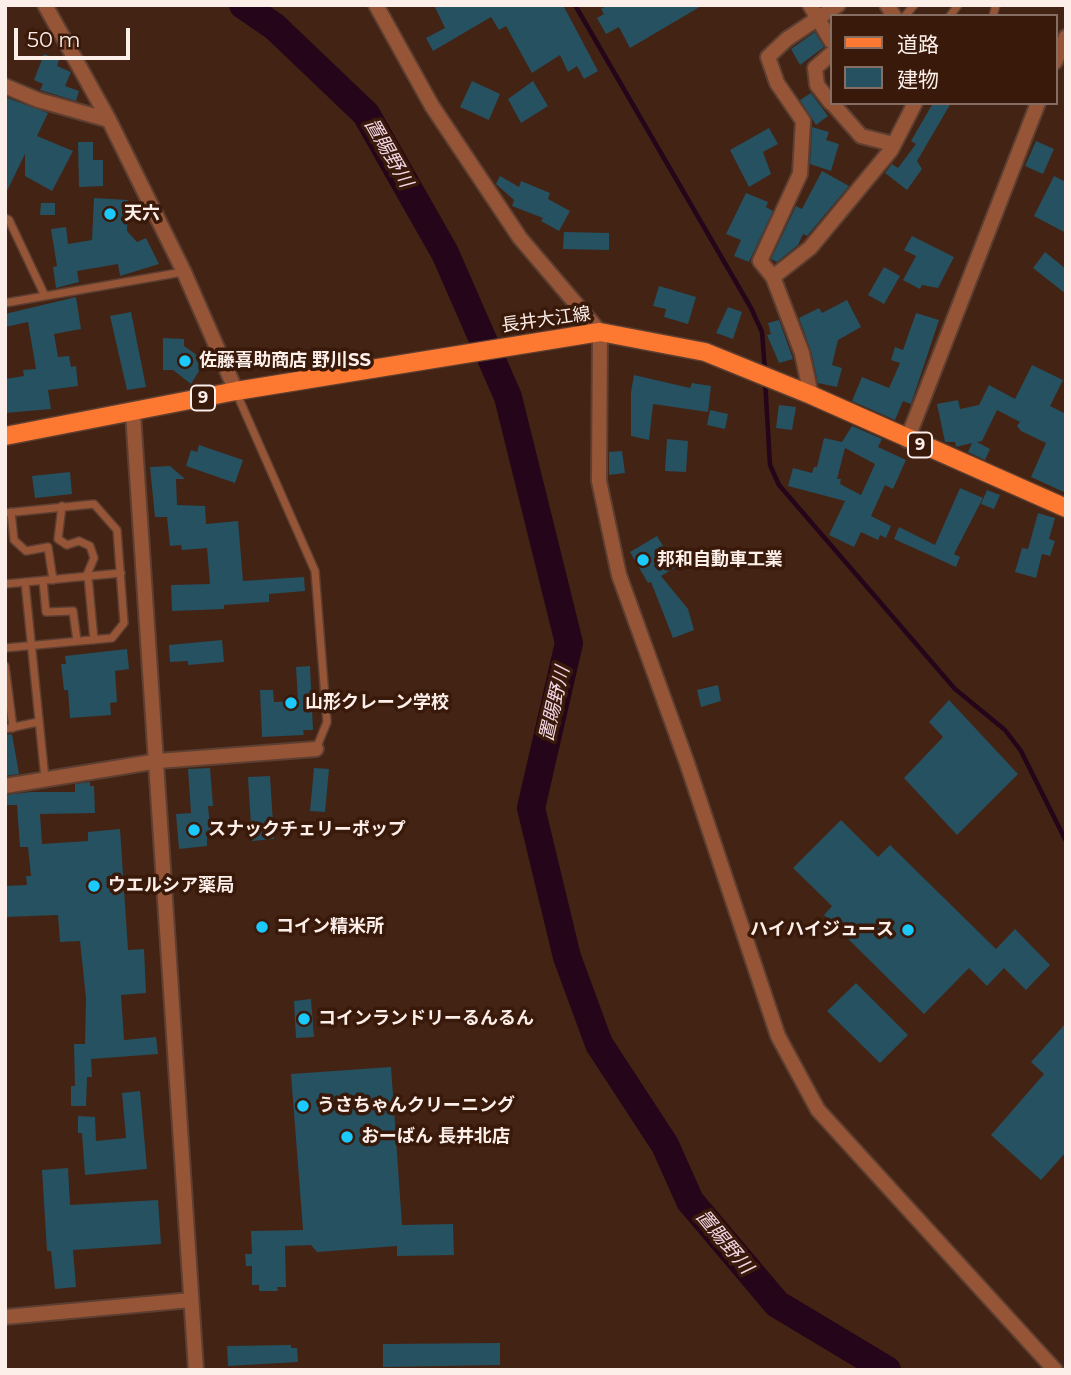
<!DOCTYPE html>
<html>
<head>
<meta charset="utf-8">
<style>
	body { margin:0 }
	#map { position:relative; width:1071px; height:1375px; overflow:hidden; background:#432314; font-family:Montserrat,"Noto Sans JP",sans-serif }
	canvas { display:block }
	.frame { position:absolute; inset:0; border:7px solid #fceee9; pointer-events:none }
	.legend { position:absolute; left:830px; top:14px; width:228px; height:91px; box-sizing:border-box; background:#38190a; border:2px solid #866e63; margin:0; padding:9px 12px; list-style:none; font-size:21px; color:#fceee9 }
	.legend li { display:flex; align-items:center; gap:14px; height:35px }
	.legend b { width:35px; border:2px solid #866e63 }
	.scale { position:absolute; left:14px; top:28px; width:116px; height:32px; box-sizing:border-box; border:4px solid #fceee9; border-top:0; padding-left:9px; font-size:21px; line-height:24px; white-space:nowrap; color:#fceee9; -webkit-text-stroke:5px #38190a; paint-order:stroke }
</style>
</head>
<body>
<div id="map">
<canvas width="1071" height="1375"></canvas>
<div class="frame"></div>
<ul class="legend">
<li><b style="height:9px;background:#fd7830"></b>道路</li>
<li><b style="height:19px;background:#255161"></b>建物</li>
</ul>
<div class="scale">50 m</div>
</div>
<script>
const c = document.querySelector('canvas').getContext('2d');
c.lineJoin = 'round';
function toPath(rows) {
  const path = new Path2D();
  for (const r of rows) {
    path.moveTo(r[0], r[1]);
    for (let i = 2; i < r.length; i += 2) path.lineTo(r[i], r[i + 1]);
  }
  return path;
}
function strokePath(path, color, width, dash) {
  c.strokeStyle = color;
  c.lineWidth = width;
  c.lineCap = dash ? 'butt' : 'round';
  c.setLineDash(dash || []);
  c.stroke(path);
}
function fillPath(path, color) {
  c.fillStyle = color;
  c.fill(path, 'evenodd');
}
function drawText(font, color, halo, rows, align = 'center') {
  c.font = font + ' Montserrat,"Noto Sans JP",sans-serif';
  c.lineWidth = 7;
  c.setLineDash([]);
  c.textBaseline = 'middle';
  c.strokeStyle = halo;
  c.fillStyle = color;
  for (const [text, x, y, turn = 0] of rows) {
    c.save();
    c.translate(x, y);
    c.rotate((+turn || 0) * Math.PI / 180);
    c.textAlign = isNaN(turn) ? turn : align;
    if (halo) c.strokeText(text, 0, 0);
    c.fillText(text, 0, 0);
    c.restore();
  }
}
const stream = toPath([
	[575,5,751,308,762,332,765,371],
	[765,380,770,465,779,485,955,689,1005,730,1021,751,1066,841]
]);
const river = toPath([
	[243,5,275,27,366,114,445,253,508,397,569,643,531,808,567,957,599,1044,665,1145,690,1201,777,1304,887,1370]
]);
const building = toPath([
	[434,5,563,5,598,71,584,79,577,66,568,72,560,55,532,73,506,26,499,30,491,17,433,51,426,38,445,28],
	[608,5,703,5,630,48,619,27,606,34,597,18,604,14,601,9],
	[815,32,824,47,800,65,791,49],
	[44,54,59,60,57,66,71,72,65,86,79,91,76,101,40,90,43,84,34,80],
	[472,81,500,94,489,120,460,107],
	[533,81,548,106,521,123,508,99],
	[811,93,828,116,816,125,800,100],
	[5,97,48,113,37,136,73,151,52,191,25,176,25,154,5,195],
	[933,103,951,103,917,161,922,169,907,190,885,173,892,164,898,168,916,144,911,141],
	[812,127,829,132,826,140,839,144,831,171,810,164],
	[769,128,778,144,763,152,771,174,749,187,730,150],
	[1036,141,1054,149,1043,174,1025,166],
	[78,142,93,142,93,160,103,160,103,186,79,187],
	[822,171,849,186,807,236,803,234,798,245,777,262,771,259,796,206,802,209],
	[500,176,519,187,521,181,550,193,548,199,570,211,559,231,541,221,543,218,512,206,514,200,496,184],
	[1054,176,1066,182,1066,233,1034,216],
	[746,193,768,202,766,207,773,211,749,262,734,256,741,240,726,234],
	[94,198,128,200,127,231,137,242,146,238,159,264,120,276,118,264,77,271,79,282,56,288,53,267,57,266,51,229,66,227,68,244,92,240],
	[41,203,55,203,55,215,40,215],
	[564,232,609,233,609,250,563,249],
	[912,236,954,257,938,288,922,285,920,289,903,280,916,256,904,250],
	[1045,252,1066,269,1066,294,1033,268],
	[884,267,900,276,884,304,868,295],
	[659,286,696,297,688,324,664,317,666,309,653,306],
	[76,297,81,329,54,334,58,357,69,356,71,367,76,366,78,386,48,390,51,409,5,413,5,379,24,376,23,370,36,369,28,322,5,327,5,314],
	[847,300,861,327,838,340,832,365,842,368,837,387,818,383,811,351,799,318,819,308,822,313],
	[728,307,742,312,733,339,716,333],
	[131,312,146,387,127,390,110,316],
	[916,313,939,320,911,404,903,401,895,420,852,401,862,377,889,388,900,363,891,360,895,347,903,350],
	[779,320,793,359,779,363,767,335,771,334,768,323],
	[163,338,184,339,184,346,205,361,191,384,173,370,163,370],
	[1032,365,1063,380,1050,406,1066,414,1066,493,1031,477,1046,443,1021,431,1017,426,1020,422,997,410,982,441,977,442,990,449,985,460,968,452,972,443,956,447,955,442,945,442,937,404,958,400,960,409,979,405,989,385,1015,399],
	[634,375,690,388,692,383,711,386,708,412,653,404,649,440,631,436,631,392],
	[779,405,796,407,792,430,776,428],
	[710,410,728,414,725,429,707,425],
	[852,426,882,439,878,447,906,460,893,489,885,485,871,516,891,526,886,538,880,535,878,540,861,532,854,547,829,535,845,501,788,486,793,468,812,473,814,467,817,467,824,438,842,442],
	[845,448,875,464,861,495,840,484,841,479,837,479],
	[667,439,688,441,686,472,665,471],
	[199,445,243,460,235,483,186,466,191,450,197,452],
	[622,451,625,473,609,475,609,452],
	[170,466,185,479,176,479,177,505,205,506,206,524,238,521,243,581,304,577,305,591,269,594,269,602,224,605,224,609,172,611,171,585,210,584,207,548,182,550,181,545,170,546,167,517,155,517,150,467],
	[70,472,72,494,35,498,32,476],
	[960,488,983,498,954,554,960,557,956,567,894,539,899,527,935,545],
	[987,490,1000,495,994,509,981,504],
	[1038,513,1055,518,1049,539,1055,541,1050,556,1042,554,1036,578,1015,572,1022,548,1028,549],
	[657,536,676,567,661,576,688,609,694,630,673,638,651,582,648,583,630,552],
	[222,640,224,662,188,665,188,661,170,662,169,645],
	[127,649,129,669,115,671,117,702,110,703,111,715,70,718,68,690,64,690,61,664,66,664,65,656],
	[310,666,313,730,303,730,304,735,262,737,260,690,273,690,274,702,298,701,296,667],
	[718,685,721,701,701,707,697,690],
	[949,700,1018,774,957,835,904,778,943,737,929,722],
	[12,734,19,774,5,776,5,735],
	[210,768,213,806,208,806,211,836,207,836,207,846,179,849,176,814,191,813,188,769],
	[314,768,329,769,325,812,310,811],
	[270,776,274,839,252,841,248,777],
	[90,782,90,786,94,786,95,813,40,814,42,844,88,841,88,832,120,829,128,950,144,949,146,993,121,995,124,1040,156,1037,158,1054,91,1059,92,1077,87,1077,86,1106,71,1106,71,1086,75,1086,74,1044,85,1044,86,998,80,941,60,942,58,915,5,917,5,886,27,885,26,876,31,876,28,847,20,847,17,805,5,805,5,795,31,792,75,792,75,784],
	[841,820,878,857,890,845,996,949,1015,929,1050,965,1026,990,1004,968,987,986,969,968,924,1014,824,915,832,906,793,868],
	[856,983,908,1035,880,1063,827,1011],
	[311,999,314,1037,296,1038,294,1001],
	[1066,1023,1066,1152,1041,1180,991,1135,1044,1074,1031,1062],
	[391,1067,402,1225,453,1224,454,1255,397,1256,397,1246,317,1252,311,1245,285,1246,286,1287,277,1287,278,1291,259,1291,259,1285,252,1285,252,1266,246,1266,245,1254,252,1254,251,1231,303,1230,291,1074],
	[140,1091,147,1169,85,1175,82,1133,78,1133,78,1116,95,1117,96,1141,126,1138,122,1093],
	[68,1168,70,1205,158,1200,161,1244,73,1250,76,1287,55,1289,51,1251,47,1251,42,1170],
	[500,1343,500,1365,383,1367,383,1344],
	[291,1345,291,1348,297,1348,298,1362,228,1366,227,1346]
]);
const service = toPath([
	[905,16,914,5],
	[950,16,958,5],
	[993,16,996,5],
	[5,218,9,220,45,296],
	[5,303,183,272],
	[236,392,315,571,327,722,316,749],
	[62,506,58,539,67,545,79,541,90,546,94,558,86,577],
	[11,512,14,540,26,551,48,547,53,580],
	[5,513,94,504,117,530,124,623,112,638,5,648],
	[88,576,94,640],
	[43,581,46,612,73,611,77,641],
	[25,582,45,779],
	[5,584,121,573],
	[5,666,13,728],
	[5,729,38,722]
]);
const minor = toPath([
	[45,5,109,120,184,272,236,391],
	[376,5,432,106,520,238,600,332,599,481,619,575,687,763,778,1036,818,1110,1055,1370],
	[810,5,831,41],
	[887,5,894,16],
	[831,54,815,68,817,85,831,103],
	[1055,62,1066,37],
	[5,86,38,100,109,120],
	[832,103,861,136,893,144],
	[773,277,760,261,800,174,803,121,777,83,768,57,787,39,838,5],
	[811,395,802,353,773,277,810,248,891,150,915,103],
	[133,413,196,1370],
	[907,440,1038,103],
	[5,786,158,761,316,749],
	[5,1317,191,1300]
]);
const primary = toPath([
	[5,436,236,391,600,332,705,352,811,395,1066,508]
]);
const markers = [
	[110,214,7,"#1cc9fc"],
	[185,361,7,"#1cc9fc"],
	[643,560,7,"#1cc9fc"],
	[291,703,7,"#1cc9fc"],
	[194,830,7,"#1cc9fc"],
	[94,886,7,"#1cc9fc"],
	[262,927,7,"#1cc9fc"],
	[908,930,7,"#1cc9fc"],
	[304,1019,7,"#1cc9fc"],
	[303,1106,7,"#1cc9fc"],
	[347,1137,7,"#1cc9fc"]
];
const shields = [
	[203,398,24],
	[920,445,24]
];
const shieldNames = [
	["9",203,398],
	["9",920,445]
];
const poiNames = [
	["天六",124,214],
	["佐藤喜助商店 野川SS",199,361],
	["邦和自動車工業",657,560],
	["山形クレーン学校",305,703],
	["スナックチェリーポップ",208,830],
	["ウエルシア薬局",108,886],
	["コイン精米所",276,927],
	["ハイハイジュース",894,930,"right"],
	["コインランドリーるんるん",318,1019],
	["うさちゃんクリーニング",317,1106],
	["おーばん 長井北店",361,1137]
];
const streetNames = [
	["長井大江線",546,320,-8]
];
const waterNames = [
	["置賜野川",388,153,60],
	["置賜野川",555,704,-77],
	["置賜野川",724,1242,50]
];
strokePath(stream, '#250519', 4.5);
strokePath(river, '#250519', 28);
fillPath(building, '#255161');
strokePath(service, '#5d3f32', 10);
strokePath(minor, '#5d3f32', 18);
strokePath(primary, '#5d3f32', 21);
strokePath(service, '#965537', 7);
strokePath(minor, '#965537', 14);
strokePath(primary, '#fd7830', 18);
for (const [x, y, r, color] of markers) {
  const dot = new Path2D();
  dot.arc(x, y, r, 0, 2 * Math.PI);
  c.fillStyle = color;
  c.fill(dot);
  strokePath(dot, '#38190a', 2.5);
}
for (const [x, y, w] of shields) {
  const box = new Path2D();
  box.roundRect(x - w / 2, y - 12.5, w, 25, 5);
  c.fillStyle = '#38190a';
  c.fill(box);
  strokePath(box, '#fceee9', 2);
}
drawText('bold 16px', '#fceee9', null, shieldNames);
drawText('bold 18px', '#fceee9', '#38190a', poiNames, 'left');
drawText('18px', '#fceee9', '#38190a', streetNames);
drawText('italic 19px', '#f3d6e5', '#38190a', waterNames);
</script>
</body>
</html>
